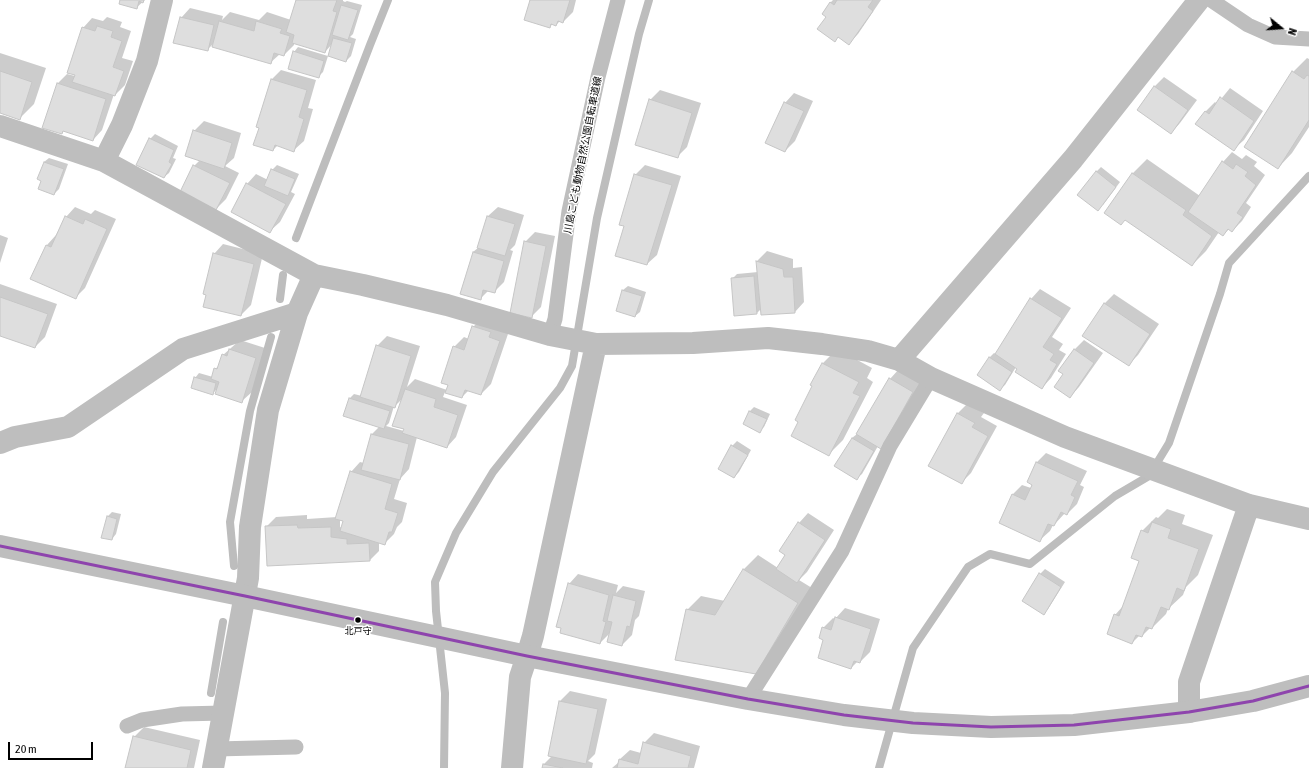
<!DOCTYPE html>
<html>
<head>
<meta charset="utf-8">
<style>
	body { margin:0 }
	#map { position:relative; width:1309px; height:768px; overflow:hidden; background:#fff; font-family:"Asap Condensed",sans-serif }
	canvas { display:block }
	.north { position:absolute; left:1261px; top:8px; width:40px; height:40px; -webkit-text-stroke:3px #fff; paint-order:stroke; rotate:108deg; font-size:11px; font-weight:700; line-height:16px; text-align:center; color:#000 }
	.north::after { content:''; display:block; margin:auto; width:14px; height:18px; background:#000; clip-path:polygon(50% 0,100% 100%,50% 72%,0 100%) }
	.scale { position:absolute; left:8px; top:742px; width:85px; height:18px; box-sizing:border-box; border:2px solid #000; border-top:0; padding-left:5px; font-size:12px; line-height:14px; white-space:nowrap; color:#000; -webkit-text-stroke:3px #fff; paint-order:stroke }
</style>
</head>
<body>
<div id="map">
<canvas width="1309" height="768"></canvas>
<div class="north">N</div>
<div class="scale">20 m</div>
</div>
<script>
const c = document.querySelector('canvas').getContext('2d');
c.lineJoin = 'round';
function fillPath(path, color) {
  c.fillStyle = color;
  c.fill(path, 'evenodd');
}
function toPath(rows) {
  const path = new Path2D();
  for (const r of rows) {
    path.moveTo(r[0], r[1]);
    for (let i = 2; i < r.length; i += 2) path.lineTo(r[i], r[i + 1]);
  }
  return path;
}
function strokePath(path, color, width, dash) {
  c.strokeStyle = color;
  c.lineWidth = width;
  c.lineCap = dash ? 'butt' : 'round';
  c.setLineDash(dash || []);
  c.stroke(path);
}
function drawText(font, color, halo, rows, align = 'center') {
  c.font = font + ' "Asap Condensed","Noto Sans JP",sans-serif';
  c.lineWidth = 3;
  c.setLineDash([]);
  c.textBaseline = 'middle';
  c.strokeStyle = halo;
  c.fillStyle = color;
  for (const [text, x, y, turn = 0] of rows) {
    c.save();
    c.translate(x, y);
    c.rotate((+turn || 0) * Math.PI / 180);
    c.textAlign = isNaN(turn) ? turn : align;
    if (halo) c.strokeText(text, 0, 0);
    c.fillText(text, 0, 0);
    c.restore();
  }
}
const shadow = toPath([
	[121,0,145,0,136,8],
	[297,0,343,0,343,1,345,2,347,1,362,5,353,34,350,37,356,39,351,56,346,61,332,44,325,52,294,42,294,45,284,55,280,54,270,63,214,43,207,50,181,18,190,8,223,16,222,20,230,12,259,20,267,12,291,20],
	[531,0,576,0,573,12,563,22,560,21,556,25,553,24,549,27],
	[833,0,881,0,858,34,849,43,839,36,835,40,827,16,830,3],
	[107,17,122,22,120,27,131,31,122,58,133,61,125,85,115,95,114,94,102,130,93,140,64,130,62,133,58,83,67,74,75,76,83,28,92,18,103,21],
	[298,47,328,56,323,72,319,76,294,52],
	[0,53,46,68,34,104,20,118,0,112],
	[1307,58,1309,59,1309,127,1292,153,1278,168,1293,72],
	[281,70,316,80,308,108,313,109,304,141,294,150,278,145,273,150,260,127,272,79],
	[1164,77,1197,100,1180,123,1171,133,1138,110,1155,86],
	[1230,88,1263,111,1244,140,1234,149,1205,112,1215,102,1217,104],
	[660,90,701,103,687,147,677,157,650,100],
	[794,93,813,101,795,141,785,151,785,103],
	[204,121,241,133,234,158,225,166,239,173,226,199,216,209,194,166,200,160,194,131],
	[155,134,178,146,173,158,176,159,169,173,164,177,150,139],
	[1232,152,1242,159,1246,155,1257,162,1254,166,1265,175,1246,203,1251,207,1242,221,1232,231,1229,229,1223,235,1219,232,1206,251,1192,265,1126,219,1105,212,1133,173,1147,159,1200,196,1223,162],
	[49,158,68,164,59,189,54,194,42,180,44,162],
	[277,165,299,174,291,192,295,194,280,222,270,231,247,184,256,174,268,180,272,170],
	[645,165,681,176,657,255,647,264,635,175],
	[1101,167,1120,182,1103,205,1096,172],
	[75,207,91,214,95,210,116,219,85,288,76,297,32,278,47,245,56,235,66,217],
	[498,207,524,215,515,245,510,250,513,251,504,282,494,292,489,290,480,299,473,252,479,247,488,216],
	[535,232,555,236,541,307,531,317,525,242],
	[0,235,8,238,0,263],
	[223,244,263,254,251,305,241,315,214,254],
	[767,251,793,259,793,268,802,267,804,302,795,312,761,309,757,313,732,279,737,274,758,272,757,261],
	[0,284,57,304,45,337,35,347,0,334],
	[628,286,646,292,640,312,635,316,623,290],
	[1040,289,1071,308,1052,337,1063,344,1059,350,1066,354,1051,378,1042,388,1016,367,1005,385,1000,389,978,375,990,357,994,353,996,354,1031,299],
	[1114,294,1159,324,1138,355,1128,365,1104,304],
	[483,317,509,331,491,384,481,394,469,390,462,397,445,392,443,397,467,405,456,437,447,447,417,437,409,469,400,479,394,499,407,503,402,522,397,527,394,534,385,543,379,542,379,551,370,560,266,527,276,517,307,515,307,519,337,517,351,472,360,462,364,463,372,434,380,426,350,398,354,394,362,396,377,346,387,336,420,346,407,387,415,379,447,390,454,347,464,337,469,339,473,327],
	[402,399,405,428,404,431,386,426,389,423,394,406,395,406],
	[340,519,345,521,342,528,340,527],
	[240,340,265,348,252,392,242,401,218,388,213,393,195,378,199,373,213,377,215,369,220,365,223,355],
	[1084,340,1103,353,1079,387,1070,397,1064,374,1060,371,1075,349],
	[837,349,872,368,867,378,873,382,843,440,829,454,799,421,823,363],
	[899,369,922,383,878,446,862,474,857,478,852,438,857,434,890,379],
	[967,404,984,413,981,417,997,426,971,473,961,483,929,466,958,413],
	[754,407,770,414,764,427,759,431,744,423,750,411],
	[737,441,751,450,739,472,734,477,732,446],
	[1046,453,1087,471,1080,485,1084,487,1077,504,1067,514,1065,513,1054,525,1053,525,1050,531,1040,540,1000,523,1013,494,1022,485,1031,488,1036,463],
	[1167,509,1185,515,1182,524,1213,535,1198,575,1186,587,1183,595,1168,609,1166,614,1152,628,1150,628,1142,636,1140,635,1132,643,1115,615,1123,606,1140,561,1142,531,1156,517,1158,518],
	[112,512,121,514,116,534,112,539,107,517],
	[808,513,834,530,807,572,799,580,812,588,769,658,687,610,701,596,725,601,744,569,758,555,778,568,787,555,799,523],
	[1045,569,1065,582,1048,609,1043,613,1040,574],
	[578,574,618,585,616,593,623,586,645,591,639,616,635,620,632,635,622,645,611,632,600,643,569,584],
	[845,608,880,619,870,652,860,662,858,661,851,668,823,628,833,618,835,619],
	[570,691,607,699,595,754,588,761,593,763,592,768,543,768,544,764,552,756,549,755,560,701],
	[144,727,200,740,194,768,126,768,134,737],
	[654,733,700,746,694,768,612,768,619,762,620,759,630,750,641,753,644,743]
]);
const stream = toPath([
	[296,238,370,45,388,0],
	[280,299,283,275],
	[234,566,230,522,250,411,271,337],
	[211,693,223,622],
	[444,768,445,693,436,611,435,582,456,533,493,472,560,388,572,366,597,218,639,34,649,0],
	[879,768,913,648,968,567,990,554,1030,564,1115,496,1149,476,1169,443,1220,294,1229,263,1309,176]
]);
const building = toPath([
	[120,0,144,0,143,3,139,1,137,9,119,4,120,0],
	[296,0,337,0,333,11,337,12,325,53,292,43,294,35,286,32,296,0],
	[530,0,570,0,563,23,558,21,556,26,551,24,550,28,524,20,530,0],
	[837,0,873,0,868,7,873,11,849,45,838,37,835,42,817,29,826,17,822,14,830,2,834,5,837,0],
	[341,5,358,10,348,40,332,35,341,5],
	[180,17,214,25,208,51,173,43,180,17],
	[219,21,254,31,256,21,282,29,280,33,290,36,284,56,274,53,271,64,212,47,219,21],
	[97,26,113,31,111,37,122,41,113,67,124,71,115,96,72,82,75,75,67,73,82,27,95,31,97,26],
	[333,38,352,43,346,62,328,56,333,38],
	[293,51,324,61,319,78,288,69,293,51],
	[0,71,32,82,20,120,0,113,0,71],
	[1292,71,1304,79,1307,75,1309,76,1309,120,1278,169,1244,147,1292,71],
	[271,79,307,90,299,117,304,119,294,152,275,145,273,151,253,145,259,128,256,127,271,79],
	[57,83,106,99,93,141,63,131,62,134,42,128,57,83],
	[1154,86,1188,110,1171,134,1137,110,1154,86],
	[1220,97,1254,121,1234,151,1195,124,1205,111,1209,114,1220,97],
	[649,99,692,113,678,158,635,145,649,99],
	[784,102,804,111,785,152,765,143,784,102],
	[193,130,232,143,224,169,185,156,193,130],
	[149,138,174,150,169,162,172,164,164,178,136,165,149,138],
	[1222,161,1233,169,1236,164,1248,172,1245,176,1256,185,1237,213,1243,217,1232,232,1228,229,1223,236,1188,212,1222,161],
	[44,162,64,169,54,195,38,189,41,181,37,179,44,162],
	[193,165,230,183,216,210,180,192,193,165],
	[271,169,295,179,288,196,264,186,271,169],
	[1096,171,1116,187,1098,211,1077,195,1096,171],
	[1132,173,1186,210,1183,215,1212,236,1192,266,1125,220,1121,225,1104,213,1132,173],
	[634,174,672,185,647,265,615,256,624,226,619,225,634,174],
	[246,183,286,204,270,233,231,212,246,183],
	[65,216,83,224,85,219,107,229,76,299,30,279,46,245,51,247,65,216],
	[487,216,515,224,505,256,477,248,487,216],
	[524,241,546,246,532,318,510,313,524,241],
	[473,252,504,261,495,293,483,290,481,300,460,294,473,252],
	[213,253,254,264,241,316,203,307,206,295,203,294,213,253],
	[756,261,783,269,784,277,793,277,795,313,761,315,756,261],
	[754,276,757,314,734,316,731,278,754,276],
	[622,290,642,296,635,317,616,311,622,290],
	[0,297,48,314,35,348,0,336,0,297],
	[1030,298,1062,318,1043,347,1054,354,1050,360,1057,364,1042,389,1015,372,1017,369,995,354,1030,298],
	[1104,303,1150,334,1129,366,1082,336,1104,303],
	[472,326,491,332,489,337,500,341,481,395,465,390,462,398,445,393,448,385,441,383,453,346,464,350,472,326],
	[376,345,411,356,395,408,360,397,376,345],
	[229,349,256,358,242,403,215,394,219,382,211,379,214,368,217,369,222,354,227,356,229,349],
	[1074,349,1094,363,1070,398,1054,387,1063,374,1058,371,1074,349],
	[989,357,1012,372,1000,391,977,375,989,357],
	[822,363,859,382,853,393,860,396,829,456,791,436,798,422,795,420,812,386,810,385,822,363],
	[194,377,216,383,213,395,191,388,194,377],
	[889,378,913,392,881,449,856,434,889,378],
	[405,389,436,399,434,407,458,415,447,448,402,433,404,429,392,426,405,389],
	[349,398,390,411,384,429,343,416,349,398],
	[749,411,767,419,760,433,743,424,749,411],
	[957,413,975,423,972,427,988,436,962,484,928,466,957,413],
	[371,434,409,444,400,480,361,470,371,434],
	[852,438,874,451,857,480,834,466,852,438],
	[731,445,748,455,734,478,718,469,731,445],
	[1036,462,1078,481,1071,495,1075,497,1067,515,1061,512,1054,526,1048,524,1040,542,999,523,1012,494,1025,500,1032,485,1027,482,1036,462],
	[350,471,392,484,385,509,398,513,392,532,389,532,385,545,340,531,343,521,335,519,350,471],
	[107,516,117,519,112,540,101,538,107,516],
	[798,522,825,540,797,583,776,569,785,555,779,551,798,522],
	[1152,522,1171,529,1168,538,1199,549,1184,591,1177,588,1169,610,1161,607,1152,629,1146,627,1142,637,1136,635,1132,644,1107,634,1114,614,1119,616,1139,561,1131,558,1141,530,1148,533,1152,522],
	[297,525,298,528,331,527,331,537,347,539,347,544,369,543,370,561,267,566,265,526,297,525],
	[743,569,798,603,756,674,675,660,686,609,715,615,743,569],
	[1039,573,1061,587,1044,615,1022,601,1039,573],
	[568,583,609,595,603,621,606,622,600,644,560,633,561,628,556,627,568,583],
	[613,595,636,601,630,627,627,626,622,646,607,642,612,622,607,621,613,595],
	[835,617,871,629,860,663,854,661,851,669,818,658,823,640,819,638,822,627,831,630,835,617],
	[559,701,598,709,586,764,548,756,559,701],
	[133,736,191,750,187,768,125,768,133,736],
	[643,742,691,756,688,768,617,768,619,759,638,764,643,742],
	[543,764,563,768,542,768,543,764]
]);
const service = toPath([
	[1211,0,1248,25,1275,37,1309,39],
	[550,335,555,319,569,211,598,77,618,0],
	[748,699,842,551,890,446,931,378],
	[127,726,142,720,182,714,223,713],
	[216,749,296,747]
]);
const minor = toPath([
	[0,126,104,161,314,275,363,285,447,305,550,335,586,342,596,344,693,343,768,338,822,344,868,351,899,360,931,378,1065,437,1249,505,1309,519],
	[104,161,122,125,147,61,162,0],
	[899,360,1073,159,1199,0],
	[0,443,15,437,68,427,183,349,297,313],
	[527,656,533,636,596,344],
	[1189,712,1189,682,1249,505],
	[213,768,248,578,250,527,268,410,297,313,314,275]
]);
const tertiary = toPath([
	[0,546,245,596,527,656,748,699,844,715,913,723,991,727,1074,725,1189,712,1253,701,1309,686],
	[512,768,520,677,527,656]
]);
const bus1 = toPath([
	[0,546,245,596,527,656,748,699,844,715,913,723,991,727,1074,725,1189,712,1253,701,1309,686]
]);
const markers = [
	[358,620,3.5,"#000"]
];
const busNames = [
	["北戸守",358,631]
];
const streetNames = [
	["川島こども動物自然公園自転車道線",583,155,-79]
];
fillPath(shadow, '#0003');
strokePath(stream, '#bdbdbd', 8);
fillPath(building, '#dedede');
strokePath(building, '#c6c6c6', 1);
strokePath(service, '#bebebe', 15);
strokePath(minor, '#bebebe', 22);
strokePath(tertiary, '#bebebe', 22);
strokePath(bus1, '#8e44ad', 3);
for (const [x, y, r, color] of markers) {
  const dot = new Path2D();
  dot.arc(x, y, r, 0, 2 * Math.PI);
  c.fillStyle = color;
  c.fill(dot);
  strokePath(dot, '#fff', 1.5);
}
drawText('9px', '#000', '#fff', busNames);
drawText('10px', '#000', '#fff', streetNames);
</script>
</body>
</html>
